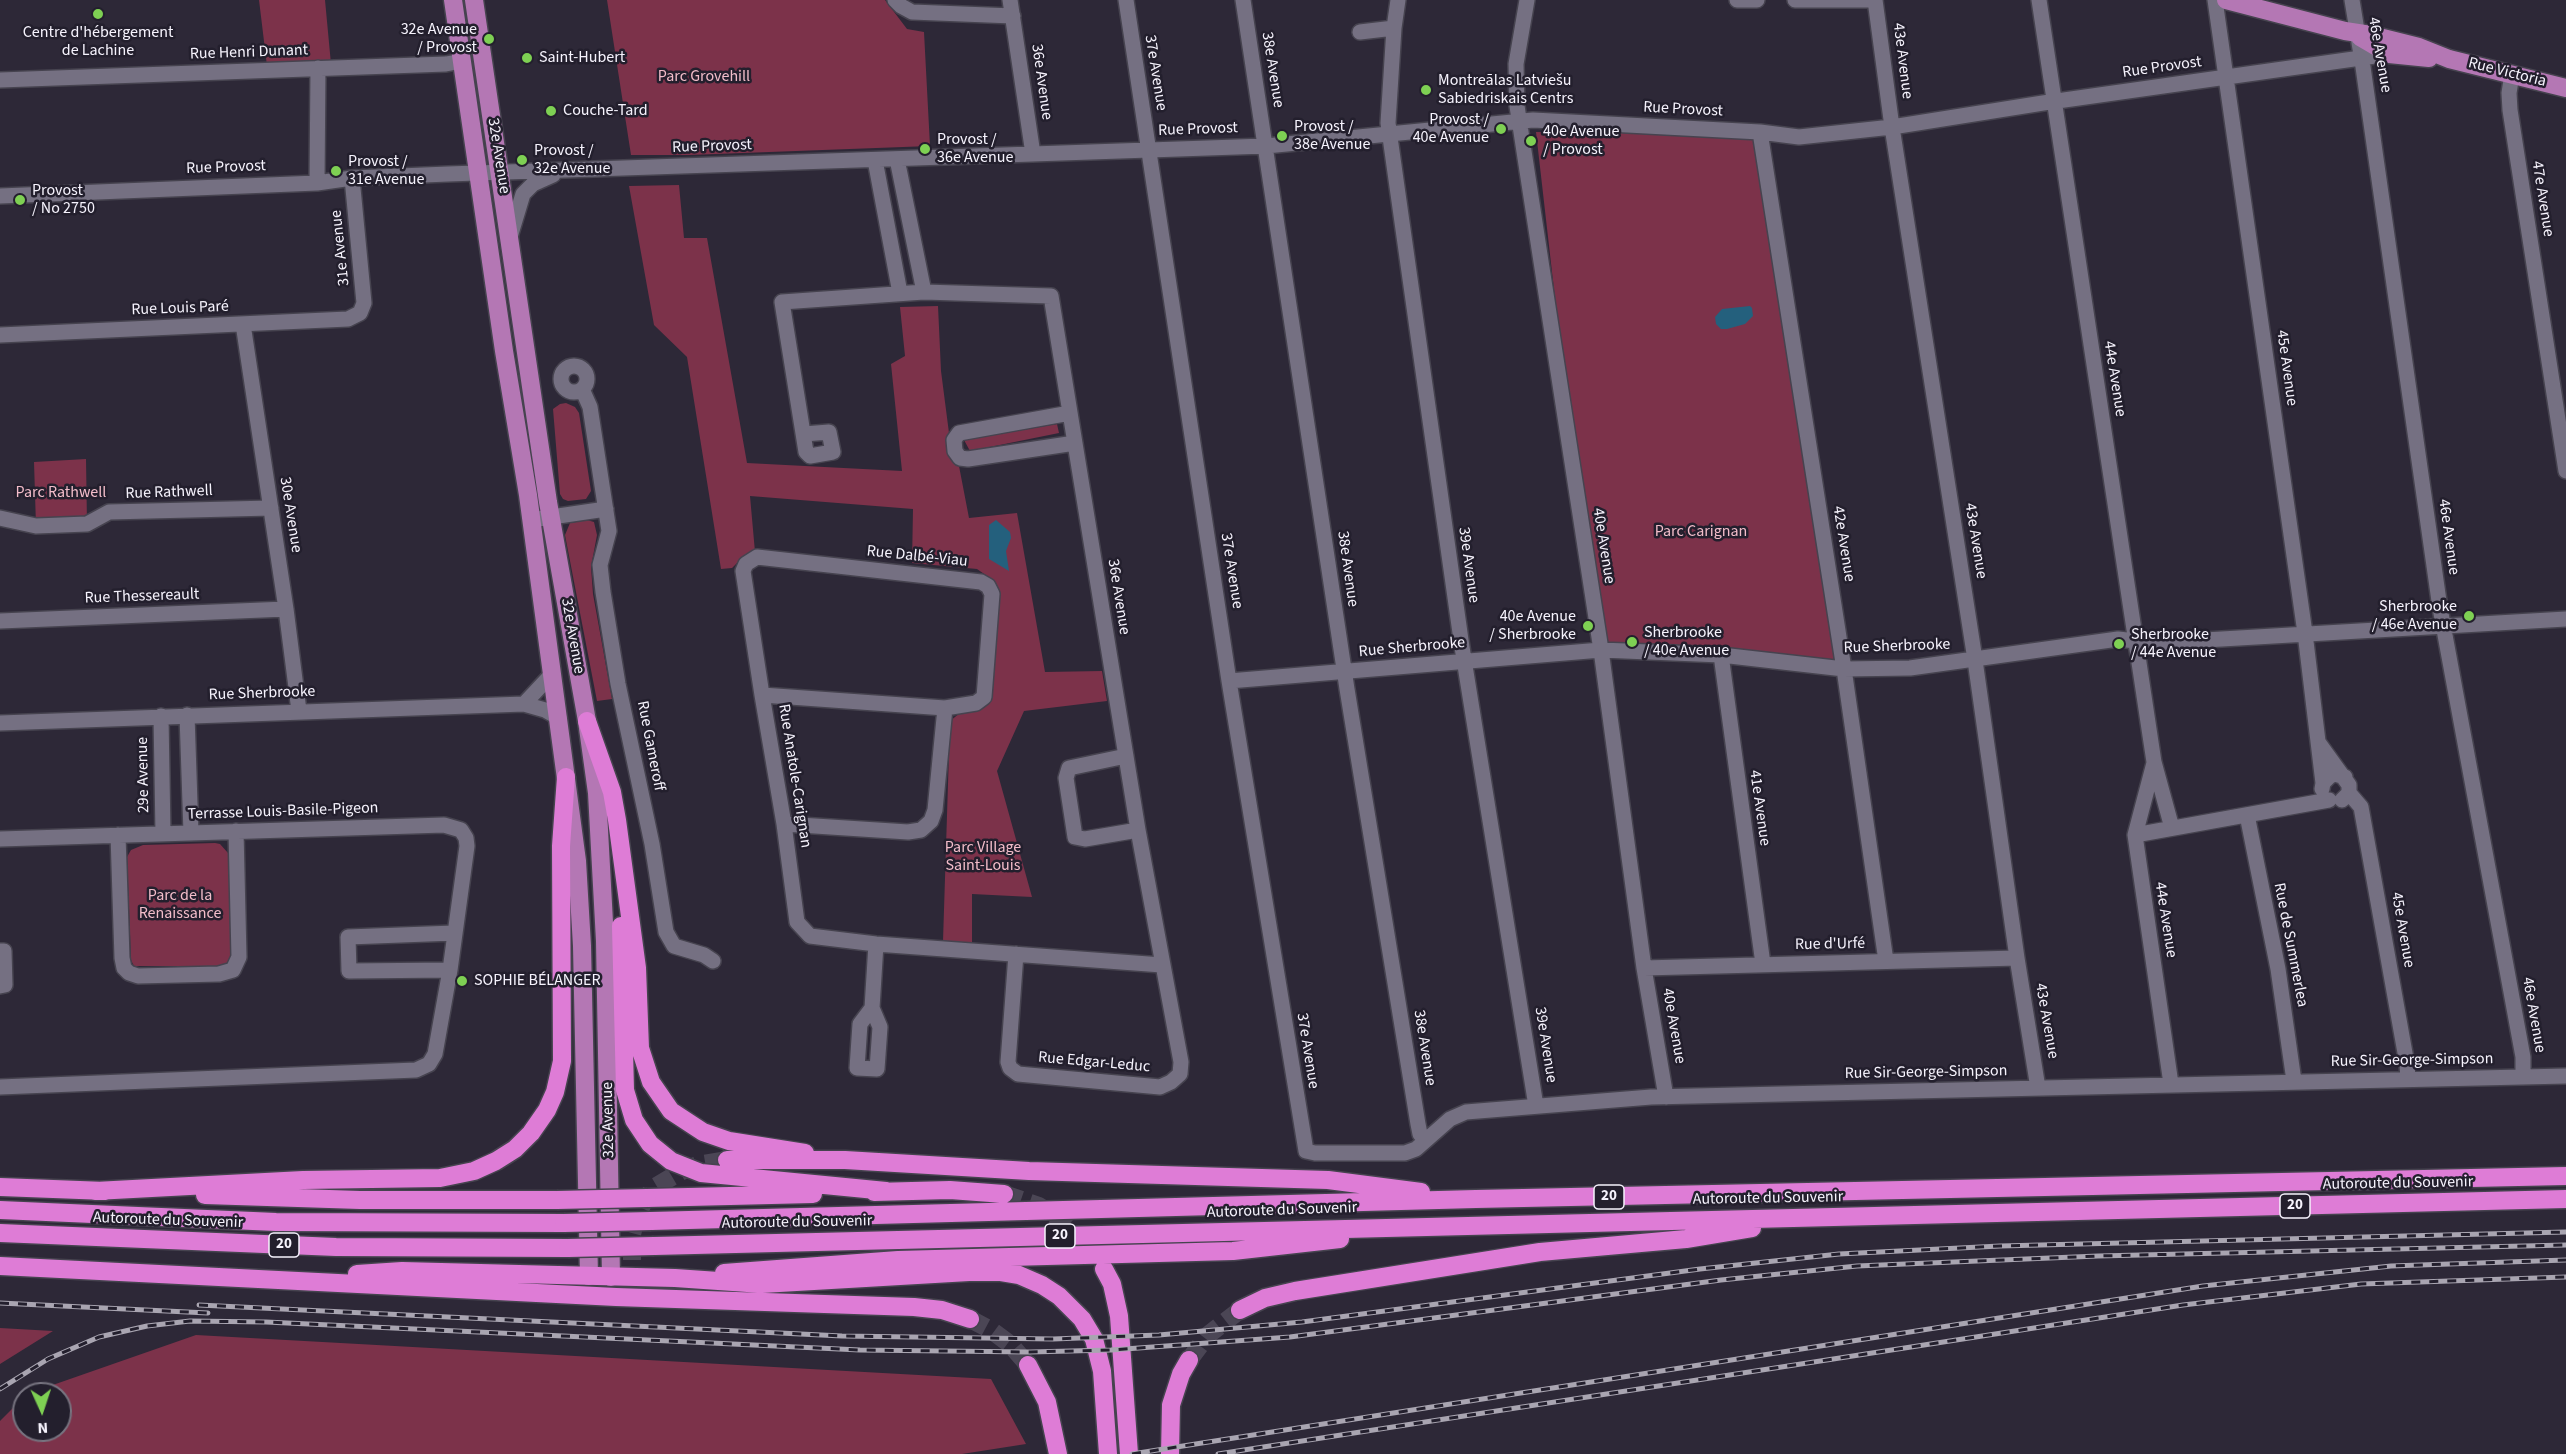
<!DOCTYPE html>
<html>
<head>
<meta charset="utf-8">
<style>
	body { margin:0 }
	#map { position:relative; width:2566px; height:1454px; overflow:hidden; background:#2d2837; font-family:"Source Sans 3",sans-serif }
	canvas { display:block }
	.north { position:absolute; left:12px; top:1382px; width:60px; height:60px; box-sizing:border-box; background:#231f2d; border:2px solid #777480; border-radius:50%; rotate:177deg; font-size:16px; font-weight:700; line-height:24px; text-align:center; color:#f6f3fd }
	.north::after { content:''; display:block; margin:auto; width:21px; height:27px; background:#7ed053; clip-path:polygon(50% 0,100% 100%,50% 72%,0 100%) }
</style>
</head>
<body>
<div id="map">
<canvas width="2566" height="1454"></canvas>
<div class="north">N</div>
</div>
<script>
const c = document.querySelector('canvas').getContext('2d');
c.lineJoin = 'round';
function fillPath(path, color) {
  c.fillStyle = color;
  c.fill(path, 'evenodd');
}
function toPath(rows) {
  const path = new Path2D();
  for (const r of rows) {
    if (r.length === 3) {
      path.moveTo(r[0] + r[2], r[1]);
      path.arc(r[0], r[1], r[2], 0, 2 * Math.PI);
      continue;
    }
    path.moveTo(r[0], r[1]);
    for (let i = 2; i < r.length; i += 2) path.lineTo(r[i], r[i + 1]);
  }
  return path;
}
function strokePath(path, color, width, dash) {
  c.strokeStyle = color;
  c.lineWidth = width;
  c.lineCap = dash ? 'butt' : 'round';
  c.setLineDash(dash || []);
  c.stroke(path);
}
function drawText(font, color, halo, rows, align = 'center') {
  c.font = font + ' "Source Sans 3",sans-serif';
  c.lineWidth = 5;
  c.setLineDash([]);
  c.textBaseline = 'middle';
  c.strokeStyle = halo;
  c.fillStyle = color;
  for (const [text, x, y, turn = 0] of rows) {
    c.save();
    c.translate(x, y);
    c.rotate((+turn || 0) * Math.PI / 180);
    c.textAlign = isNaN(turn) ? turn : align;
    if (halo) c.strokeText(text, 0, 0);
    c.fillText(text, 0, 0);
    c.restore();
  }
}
const green = toPath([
	[259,0,325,0,331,64,267,66],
	[607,0,885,0,907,29,924,32,930,146,689,155,631,155],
	[1536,132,1758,134,1844,667,1595,648],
	[679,185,684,238,707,238,747,463,902,471,891,364,905,356,900,307,938,306,941,371,949,433,953,459,959,466,969,518,1017,513,1045,672,1102,671,1107,701,1024,711,997,771,1032,897,972,894,972,944,943,941,950,721,960,713,982,708,998,592,990,578,977,569,912,563,913,509,750,496,755,552,744,556,732,568,721,569,687,357,654,325,629,186],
	[566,403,575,407,579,413,591,491,586,499,568,501,563,499,560,494,553,409,560,404],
	[1057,424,1059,433,970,451,964,440],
	[86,459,87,524,36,526,34,462],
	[587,520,594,522,597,535,591,567,593,594,612,699,597,701,565,535,570,523],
	[215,843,220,844,228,853,232,957,229,964,220,966,134,966,131,960,127,857,131,850,143,845],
	[0,1328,53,1331,0,1364],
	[196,1335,991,1379,1026,1444,962,1454,0,1454,0,1421,24,1397,24,1430,60,1430,60,1394,27,1394]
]);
const water = toPath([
	[1750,306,1752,308,1753,316,1745,324,1727,329,1721,329,1716,324,1715,317,1722,309],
	[996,520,1010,532,1011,538,1006,551,1009,571,989,559,989,525]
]);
const highwayTunnel = toPath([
	[1004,1194,1039,1206,1061,1220,1086,1242],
	[632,1260,632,1234,637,1216,645,1199,655,1187,682,1171,698,1165,727,1160],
	[970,1319,991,1330,1010,1344,1028,1365],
	[1189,1360,1208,1335,1240,1310]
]);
const minor = toPath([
	[895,0,901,6,912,12,1013,16],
	[1010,0,1033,154],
	[1126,0,1229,681,1306,1151,1315,1153,1405,1153,1416,1149,1450,1119,1466,1112,1651,1097,2566,1076],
	[1243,0,1347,689,1418,1124,1420,1134,1425,1140],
	[1398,0,1394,28,1388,123,1462,647,1536,1106],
	[1527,0,1516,64,1517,106,1601,650,1644,968,1666,1097],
	[1737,0,1757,0],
	[1795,0,1868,0],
	[1875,0,1892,127,1974,653,2017,958,2038,1088],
	[2039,0,2154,762,2172,828],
	[2215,0,2305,633,2323,783],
	[2352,0,2363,67,2440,608,2523,1057,2523,1076],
	[1360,32,1394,28],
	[2512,74,2509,93,2510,110,2566,471],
	[0,80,446,64,462,61],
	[1760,132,1844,669,1886,961],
	[897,159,924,292],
	[875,160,900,293],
	[317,183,318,68],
	[0,196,317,183,352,178,448,174,1266,146,1533,120,1760,132,1799,137,1892,127,2043,103,2389,54],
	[510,237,523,194,533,184,553,175],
	[243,324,286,609,299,711],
	[0,335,348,319,360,313,364,303,352,178],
	[574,379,13],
	[582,389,590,407,609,531,600,565,603,592,618,684,652,844,666,932,674,946,704,955,713,961],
	[1070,413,959,433,954,440,955,451,960,458,968,459,1075,443],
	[804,434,829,432,833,452,810,456,806,452,782,302,924,292,1051,296,1138,830,1181,1062,1180,1074,1171,1082,1160,1087,1018,1074,1010,1068,1008,1062,1016,954],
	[0,518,36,526,87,524,109,512,271,508],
	[531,520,606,509],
	[0,621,286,609],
	[1721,655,1763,964],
	[1229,681,1601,650,1721,655,1844,669,1910,668,2118,639,2153,643,2566,619],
	[762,695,945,708,976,703,984,697,992,594,988,586,981,582,757,557,746,564,743,571,762,695,784,824,797,922,810,936,876,944,1162,965],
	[524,704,552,674],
	[187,715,191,833],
	[161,716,163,834],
	[0,723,524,704,545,710,559,718],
	[2318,742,2349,785,2349,793,2342,800],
	[1126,756,1069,768,1066,778,1075,837,1085,839,1138,830],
	[2154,763,2135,835,2171,1084],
	[2322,789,2323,783,2330,776,2335,774,2345,777],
	[2349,793,2361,807,2407,1064,2408,1079],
	[2247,815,2278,969,2294,1081],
	[784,824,908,832,921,830,931,821,935,810,945,708],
	[118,835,122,958,124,968,129,973,138,976,219,974,233,970,239,957,236,831],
	[2135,835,2329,800],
	[0,839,444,825,461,830,466,838,467,846,450,970,435,1054,429,1064,416,1070,0,1087],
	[0,951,4,951,5,985,0,986],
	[1644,968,2017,958],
	[450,970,349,971,348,937,454,933],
	[872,1008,880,1027,877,1069,857,1068,860,1024,872,1008,876,944]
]);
const major = toPath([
	[453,0,504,351,528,495,577,861,582,946,589,1276],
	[474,0,548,502,587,721,597,793,605,941,611,1277],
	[2226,0,2345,31,2371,35,2419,47,2449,59,2566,88],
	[2360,37,2389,54,2429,58]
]);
const highway = toPath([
	[587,721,612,792,617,820,637,968,640,1048,651,1082,671,1111,703,1132,729,1141,805,1153],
	[621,926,625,1090,634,1120,650,1144,671,1161,701,1173,886,1191],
	[727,1160,845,1160,1029,1171,1328,1180,1421,1192],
	[0,1187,106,1191],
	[95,1191,303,1180,440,1178,474,1171,496,1161,515,1149,531,1133,547,1110,555,1092,562,1061,561,846,566,777],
	[874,1192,950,1190,1004,1194],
	[205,1195,360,1200,557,1200],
	[647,1198,813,1194],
	[0,1210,276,1222,564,1223],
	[651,1221,1476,1199,2566,1176],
	[0,1233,336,1247,568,1248],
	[654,1246,2566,1199],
	[0,1266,616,1297,914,1307,942,1310,970,1319],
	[1104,1269,1112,1284,1119,1316,1129,1454],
	[724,1273,898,1260,1233,1251,1340,1239],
	[357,1274,402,1271,675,1278,762,1284,969,1272,1001,1272,1019,1275,1042,1285,1059,1296,1082,1319,1094,1339,1102,1371,1108,1454],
	[1240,1310,1265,1298,1295,1291,1540,1252,1686,1239,1752,1228],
	[1028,1365,1047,1402,1058,1454],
	[1170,1454,1171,1405,1181,1374,1189,1360]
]);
const rail = toPath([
	[0,1303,208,1313],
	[199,1305,842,1336,1053,1339,1159,1335,1302,1322,1700,1269,1839,1254,2000,1246,2566,1232],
	[0,1389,48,1359,99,1337,147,1326,190,1321,266,1322,860,1350,1030,1352,1111,1350,1290,1337,1721,1280,1857,1266,2098,1256,2566,1245],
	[1132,1454,2203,1286,2391,1266,2566,1260],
	[1218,1454,2183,1305,2361,1284,2566,1277]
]);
const highwayBridge = toPath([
	[557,1200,647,1198],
	[564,1223,651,1221],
	[568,1248,654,1246]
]);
const markers = [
	[98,14,6,"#7ed053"],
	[489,39,6,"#7ed053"],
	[527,58,6,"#7ed053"],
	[1426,90,6,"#7ed053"],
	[551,111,6,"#7ed053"],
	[1501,129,6,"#7ed053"],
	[1282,136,6,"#7ed053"],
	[1531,141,6,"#7ed053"],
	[925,149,6,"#7ed053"],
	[522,160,6,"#7ed053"],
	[336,171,6,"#7ed053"],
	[20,200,6,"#7ed053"],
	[2469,616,6,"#7ed053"],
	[1588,626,6,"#7ed053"],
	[1632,642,6,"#7ed053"],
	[2119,644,6,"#7ed053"],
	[462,981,6,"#7ed053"]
];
const shields = [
	[1609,1197,30],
	[2295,1206,30],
	[1060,1236,30],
	[284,1245,30]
];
const shieldNames = [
	["20",1609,1197],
	["20",2295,1206],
	["20",1060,1236],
	["20",284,1245]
];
const poiNames = [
	["32e Avenue",477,30,"right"],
	["/ Provost",477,48,"right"],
	["Centre d'hébergement",98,33,"center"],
	["de Lachine",98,51,"center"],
	["Saint-Hubert",539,58],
	["Montreālas Latviešu",1438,81],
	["Sabiedriskais Centrs",1438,99],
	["Couche-Tard",563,111],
	["Provost /",1489,120,"right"],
	["40e Avenue",1489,138,"right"],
	["Provost /",1294,127],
	["38e Avenue",1294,145],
	["40e Avenue",1543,132],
	["/ Provost",1543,150],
	["Provost /",937,140],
	["36e Avenue",937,158],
	["Provost /",534,151],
	["32e Avenue",534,169],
	["Provost /",348,162],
	["31e Avenue",348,180],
	["Provost",32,191],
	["/ No 2750",32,209],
	["Sherbrooke",2457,607,"right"],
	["/ 46e Avenue",2457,625,"right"],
	["40e Avenue",1576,617,"right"],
	["/ Sherbrooke",1576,635,"right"],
	["Sherbrooke",1644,633],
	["/ 40e Avenue",1644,651],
	["Sherbrooke",2131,635],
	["/ 44e Avenue",2131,653],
	["SOPHIE BÉLANGER",474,981]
];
const streetNames = [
	["Rue Henri Dunant",249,53,-2],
	["46e Avenue",2379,55,80],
	["43e Avenue",1902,61,83],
	["Rue Provost",2162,68,-8],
	["38e Avenue",1272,70,81],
	["37e Avenue",1155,73,81],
	["Rue Victoria",2507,73,14],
	["36e Avenue",1041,82,82],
	["Rue Provost",1683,110,3],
	["Rue Provost",1198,130,-2],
	["Rue Provost",712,147,-2],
	["32e Avenue",498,156,81],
	["Rue Provost",226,168,-2],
	["47e Avenue",2542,199,81],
	["31e Avenue",341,248,-96],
	["Rue Louis Paré",180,309,-2],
	["45e Avenue",2286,368,82],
	["44e Avenue",2114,379,81],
	["Rue Rathwell",169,493,-2],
	["30e Avenue",290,515,81],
	["46e Avenue",2448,537,82],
	["43e Avenue",1975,541,81],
	["42e Avenue",1843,544,81],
	["40e Avenue",1603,546,81],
	["Rue Dalbé-Viau",917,557,6],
	["39e Avenue",1468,565,82],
	["38e Avenue",1347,569,82],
	["37e Avenue",1231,571,81],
	["Rue Thessereault",142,597,-2],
	["36e Avenue",1118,597,81],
	["32e Avenue",572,636,80],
	["Rue Sherbrooke",1897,647,-2],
	["Rue Sherbrooke",1412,648,-5],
	["Rue Sherbrooke",262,694,-2],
	["Rue Gameroff",650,746,79],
	["29e Avenue",144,775,-91],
	["Rue Anatole-Carignan",794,776,81],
	["41e Avenue",1759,808,82],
	["Terrasse Louis-Basile-Pigeon",283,812,-2],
	["44e Avenue",2165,920,81],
	["45e Avenue",2402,930,80],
	["Rue d'Urfé",1830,945,-1],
	["Rue de Summerlea",2290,945,79],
	["46e Avenue",2533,1015,80],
	["43e Avenue",2046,1021,80],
	["40e Avenue",1673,1026,80],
	["39e Avenue",1545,1045,81],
	["38e Avenue",1424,1048,81],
	["37e Avenue",1307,1051,81],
	["Rue Sir-George-Simpson",2412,1061,-1],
	["Rue Edgar-Leduc",1094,1063,5],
	["Rue Sir-George-Simpson",1926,1073,-1],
	["32e Avenue",609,1120,-91],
	["Autoroute du Souvenir",2398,1184,-1],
	["Autoroute du Souvenir",1768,1199,-1],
	["Autoroute du Souvenir",1282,1211,-2],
	["Autoroute du Souvenir",168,1221,2],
	["Autoroute du Souvenir",797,1223,-1]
];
const parkNames = [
	["Parc Grovehill",704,77],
	["Parc Rathwell",61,493],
	["Parc Carignan",1701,532],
	["Parc Village",983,848],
	["Saint-Louis",983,866],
	["Parc de la",180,896],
	["Renaissance",180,914]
];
fillPath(green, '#7c324a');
fillPath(water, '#24607d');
strokePath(highwayTunnel, '#4b4655', 18, [18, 9]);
strokePath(minor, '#46434f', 18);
strokePath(major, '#46434f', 21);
strokePath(highway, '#46434f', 21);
strokePath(minor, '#757082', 15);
strokePath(major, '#b477b4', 18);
strokePath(highway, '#de7cd6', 18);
strokePath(rail, '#a9a5b1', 5);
strokePath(rail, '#231f2d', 3, [9]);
strokePath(highwayBridge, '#46434f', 21, []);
strokePath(highwayBridge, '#de7cd6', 18);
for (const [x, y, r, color] of markers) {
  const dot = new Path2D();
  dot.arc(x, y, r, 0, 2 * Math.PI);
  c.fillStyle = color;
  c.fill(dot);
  strokePath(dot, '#231f2d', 2);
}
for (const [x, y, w] of shields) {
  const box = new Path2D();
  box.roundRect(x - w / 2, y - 12, w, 24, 4.5);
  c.fillStyle = '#231f2d';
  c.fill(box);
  strokePath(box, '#f6f3fd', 1.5);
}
drawText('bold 15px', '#f6f3fd', null, shieldNames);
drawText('16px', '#f6f3fd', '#231f2d', poiNames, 'left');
drawText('16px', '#f6f3fd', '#231f2d', streetNames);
drawText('16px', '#f3bdca', '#231f2d', parkNames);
</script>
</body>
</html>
